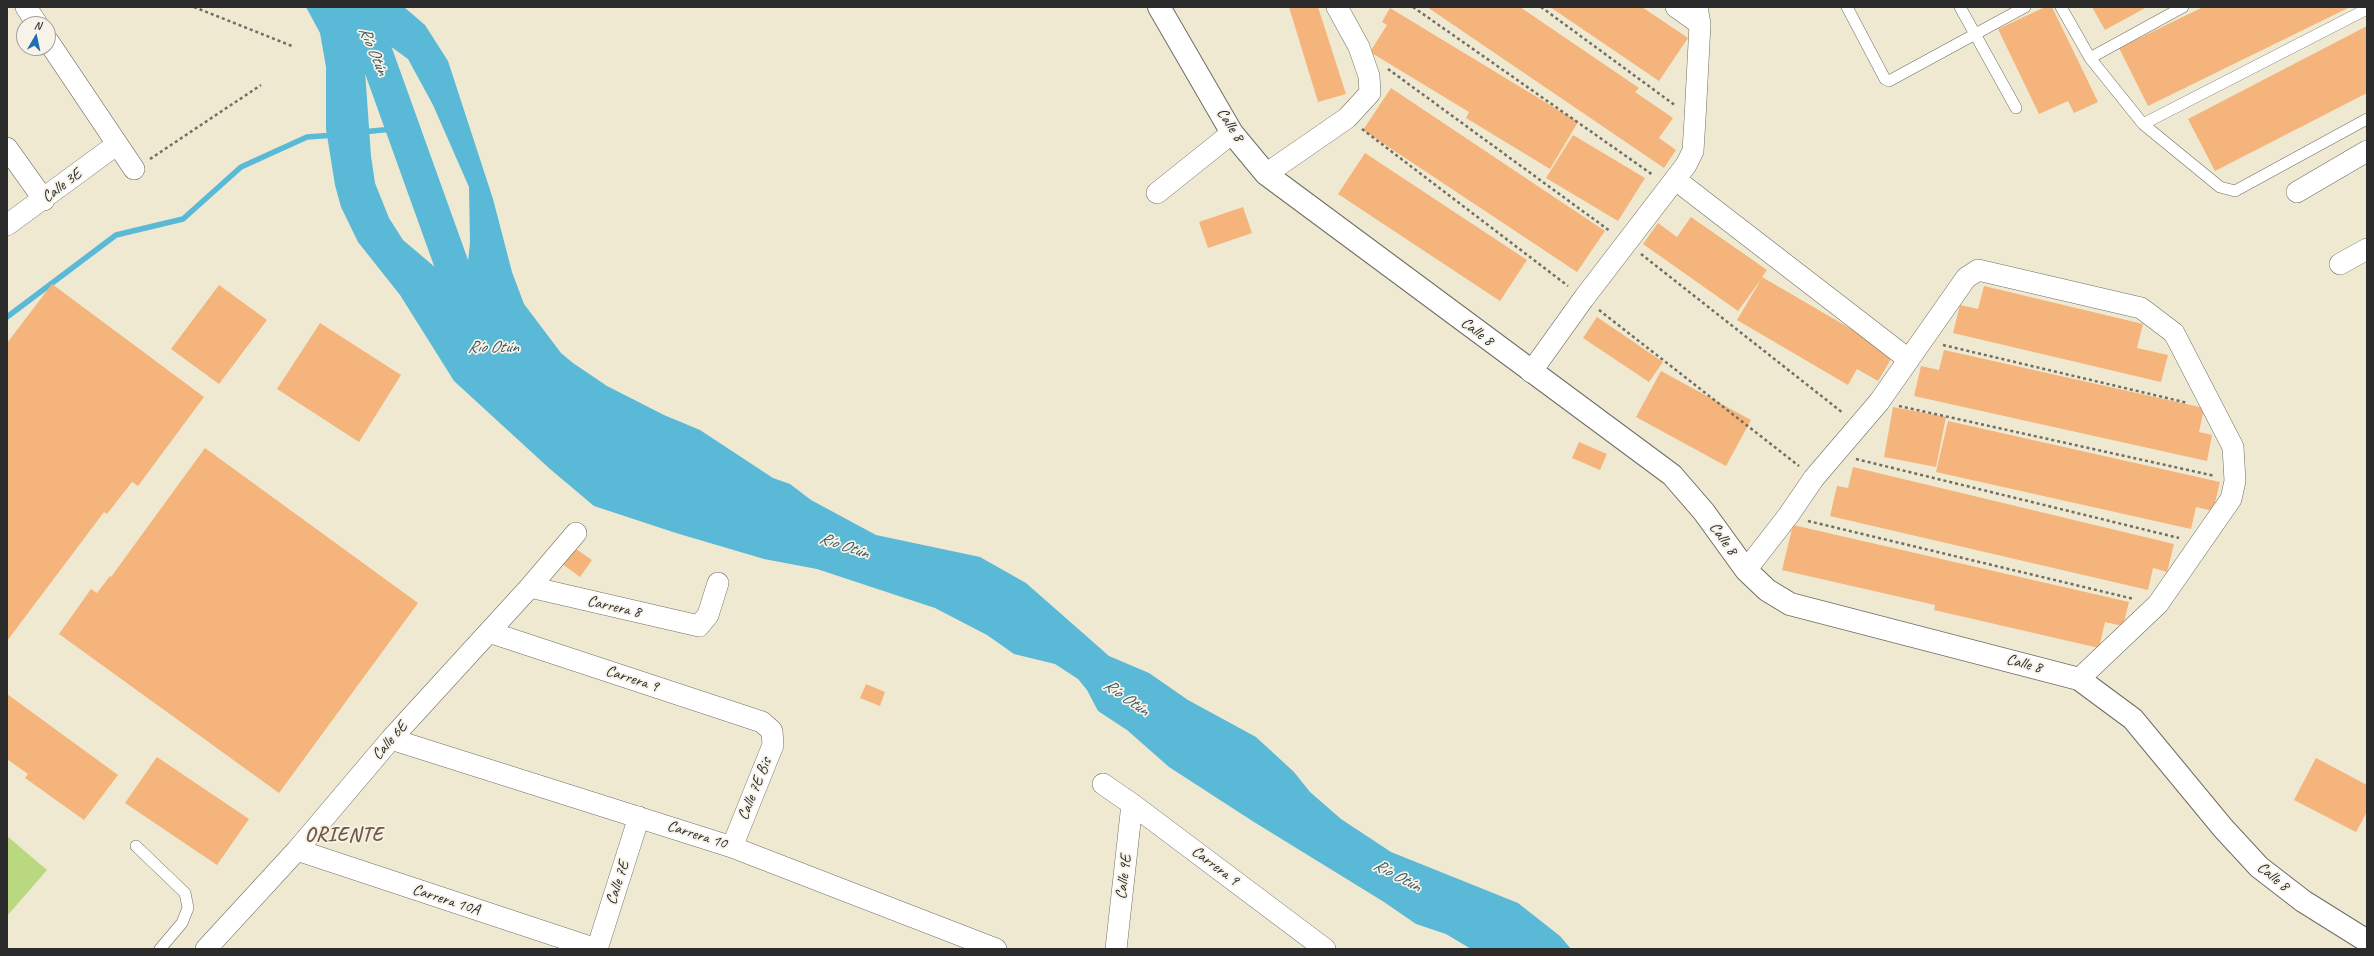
<!DOCTYPE html>
<html>
<head>
<meta charset="utf-8">
<style>
	body { margin:0 }
	#map { position:relative; width:2374px; height:956px; overflow:hidden; background:#efe9d2; font-family:Caveat,sans-serif }
	canvas { display:block }
	.frame { position:absolute; inset:0; border:8px solid #2b2b2b; pointer-events:none }
	.north { position:absolute; left:16px; top:16px; width:40px; height:40px; box-sizing:border-box; background:#f7f3e8; border:1px solid #a5a39c; border-radius:50%; rotate:9deg; font-size:11px; font-weight:700; line-height:16px; text-align:center; color:#2b2b2b }
	.north::after { content:''; display:block; margin:auto; width:14px; height:18px; background:#1f6fb2; clip-path:polygon(50% 0,100% 100%,50% 72%,0 100%) }
</style>
</head>
<body>
<div id="map">
<canvas width="2374" height="956"></canvas>
<div class="frame"></div>
<div class="north">N</div>
</div>
<script>
const c = document.querySelector('canvas').getContext('2d');
c.lineJoin = 'round';
function fillPath(path, color) {
  c.fillStyle = color;
  c.fill(path, 'evenodd');
}
function toPath(rows) {
  const path = new Path2D();
  for (const r of rows) {
    path.moveTo(r[0], r[1]);
    for (let i = 2; i < r.length; i += 2) path.lineTo(r[i], r[i + 1]);
  }
  return path;
}
function strokePath(path, color, width, dash) {
  c.strokeStyle = color;
  c.lineWidth = width;
  c.lineCap = dash ? 'butt' : 'round';
  c.setLineDash(dash || []);
  c.stroke(path);
}
function drawText(font, color, halo, rows, align = 'center') {
  c.font = font + ' Caveat,sans-serif';
  c.lineWidth = 3.5;
  c.setLineDash([]);
  c.textBaseline = 'middle';
  c.strokeStyle = halo;
  c.fillStyle = color;
  for (const [text, x, y, turn = 0] of rows) {
    c.save();
    c.translate(x, y);
    c.rotate((+turn || 0) * Math.PI / 180);
    c.textAlign = isNaN(turn) ? turn : align;
    if (halo) c.strokeText(text, 0, 0);
    c.fillText(text, 0, 0);
    c.restore();
  }
}
const green = toPath([
	[7,836,47,870,7,916]
]);
const water = toPath([
	[306,7,404,7,425,25,448,61,493,199,512,272,524,304,561,353,573,363,607,386,664,415,700,430,773,478,790,484,811,500,876,535,980,557,1026,583,1109,656,1149,673,1188,700,1256,737,1294,772,1310,792,1341,819,1391,852,1518,903,1560,936,1571,949,1471,949,1446,934,1416,924,1384,902,1254,822,1169,767,1127,730,1098,711,1087,690,1078,679,1055,664,1014,654,987,635,935,608,817,569,764,559,676,533,594,506,550,469,454,381,400,295,358,242,341,207,335,185,326,129,326,67,320,33],
	[379,38,408,59,433,105,469,187,470,243,464,298,436,268,403,240,389,218,375,183,371,156,363,42],
	[527,414,672,472,724,498,734,510,723,516,649,491,604,471,562,450,525,419]
]);
const stream = toPath([
	[362,132,403,128],
	[7,317,116,235,183,219,241,167,307,137,335,135]
]);
const river = toPath([
	[352,7,371,40,464,299,482,363,524,415,596,454,649,478,778,524]
]);
const building = toPath([
	[1289,7,1318,7,1346,94,1318,102],
	[1427,7,1520,7,1639,88,1635,92,1673,118,1659,138,1676,150,1664,168],
	[1550,7,1642,7,1688,38,1659,81],
	[2045,7,2052,7,2098,102,2074,113,2068,101,2039,114,1998,29],
	[2092,7,2147,7,2105,30],
	[2203,7,2350,7,2148,106,2119,48],
	[1390,8,1578,122,1550,169,1466,118,1469,112,1370,52,1387,25,1382,22],
	[2367,26,2367,93,2215,171,2188,119],
	[1391,88,1605,231,1577,272,1363,130],
	[1573,135,1645,178,1618,221,1546,178],
	[1365,153,1527,260,1500,301,1338,194],
	[1243,207,1252,233,1208,248,1199,222],
	[1691,217,1767,270,1762,277,1894,354,1878,381,1857,369,1848,385,1737,320,1762,278,1738,311,1643,244,1658,223,1677,237],
	[52,284,204,397,138,486,132,482,107,514,104,512,7,641,7,343],
	[219,285,267,320,219,384,171,349],
	[1984,286,2143,324,2137,348,2168,355,2161,382,1953,333,1960,305,1978,309],
	[1597,317,1663,362,1649,382,1583,338],
	[320,323,401,375,359,442,277,389],
	[1944,350,2204,408,2199,432,2212,435,2207,461,1914,396,1921,366,1939,370],
	[1661,371,1751,420,1726,466,1636,417],
	[1893,407,1946,417,1936,467,1884,457],
	[1948,421,2220,482,2213,511,2196,507,2191,529,1936,472],
	[1579,442,1607,454,1600,470,1572,458],
	[205,448,418,603,279,793,59,634,91,589,97,593,110,576,111,577],
	[1853,467,2174,544,2167,572,2153,568,2148,590,1830,516,1837,486,1848,488],
	[1793,525,2129,602,2123,626,2105,622,2099,648,1934,610,1935,605,1782,570],
	[573,547,592,560,580,577,561,563],
	[866,684,885,692,880,706,860,698],
	[7,694,118,775,84,820,25,778,28,774,7,759],
	[157,757,249,819,217,865,125,803],
	[2316,758,2367,785,2367,812,2356,832,2294,800]
]);
const path = toPath([
	[194,7,292,46],
	[1413,7,1653,175],
	[1541,7,1676,106],
	[1388,69,1610,231],
	[1362,129,1568,286],
	[150,159,261,85],
	[1641,254,1843,413],
	[1599,310,1799,466],
	[1943,345,2188,403],
	[1899,406,2215,476],
	[1856,459,2179,538],
	[1808,521,2134,599]
]);
const service = toPath([
	[1847,7,1885,79,1889,81,2025,7],
	[1960,7,2016,108],
	[2061,7,2090,58,2143,124,2220,187,2235,191,2367,119],
	[2090,58,2183,7],
	[2143,124,2367,9],
	[136,846,185,893,188,908,182,923,160,949]
]);
const minor = toPath([
	[26,7,37,24],
	[1676,7,1700,24],
	[48,41,134,169],
	[7,148,44,200],
	[1266,174,1347,118,1370,93,1369,76,1359,47,1337,7],
	[1676,180,1908,359],
	[2297,192,2367,151],
	[1157,193,1232,133],
	[7,225,116,145],
	[2340,264,2367,249],
	[1531,372,1584,298,1686,165,1693,151,1695,119,1700,24,1697,7],
	[1746,570,1788,516,1814,478,1879,402,1966,278,1978,270,2141,308,2174,333,2233,447,2235,481,2231,499,2158,604,2079,679],
	[530,587,699,626,708,615,718,583],
	[489,632,762,722,772,731,773,745,732,847],
	[391,739,732,847,996,949],
	[1103,784,1132,804,1325,949],
	[297,850,596,949],
	[206,949,297,850,391,739,530,587,576,533],
	[597,949,639,817],
	[1116,949,1132,804]
]);
const tertiary = toPath([
	[1159,7,1232,133,1266,174,1672,475,1704,512,1746,570,1767,590,1790,604,2079,679,2133,719,2223,828,2259,867,2303,901,2367,941]
]);
const streetNames = [
	["Calle 8",1230,125,57],
	["Calle 3E",62,186,-37],
	["Calle 8",1477,332,37],
	["Calle 8",1723,539,54],
	["Carrera 8",614,607,13],
	["Calle 8",2024,664,15],
	["Carrera 9",632,679,18],
	["Calle 6E",390,741,-49],
	["Calle 7E Bis",755,789,-68],
	["Carrera 10",697,835,18],
	["Carrera 9",1215,866,37],
	["Calle 9E",1124,877,-83],
	["Calle 8",2273,877,39],
	["Calle 7E",618,883,-72],
	["Carrera 10A",446,900,18]
];
const waterNames = [
	["Río Otún",373,51,67],
	["Río Otún",493,348],
	["Río Otún",844,546,19],
	["Río Otún",1126,698,35],
	["Río Otún",1397,876,28]
];
const districtNames = [
	["ORIENTE",344,836]
];
fillPath(green, '#b9d87f');
fillPath(water, '#59b9d7');
strokePath(stream, '#59b9d7', 5.5);
strokePath(river, '#59b9d7', 34);
fillPath(building, '#f4b47b');
strokePath(service, '#706e65', 12);
strokePath(minor, '#706e65', 22);
strokePath(tertiary, '#706e65', 24);
strokePath(path, '#706e65', 2.5, [3, 3]);
strokePath(service, '#fff', 11);
strokePath(minor, '#fff', 21);
strokePath(tertiary, '#fff', 22);
drawText('16px', '#2b2b2b', '#f7f3e8', streetNames);
drawText('italic 17px', '#39565f', '#f7f3e8', waterNames);
c.letterSpacing = '1px';
drawText('bold 20px', '#715b47', '#f7f3e8', districtNames);
c.letterSpacing = '0px';
</script>
</body>
</html>
